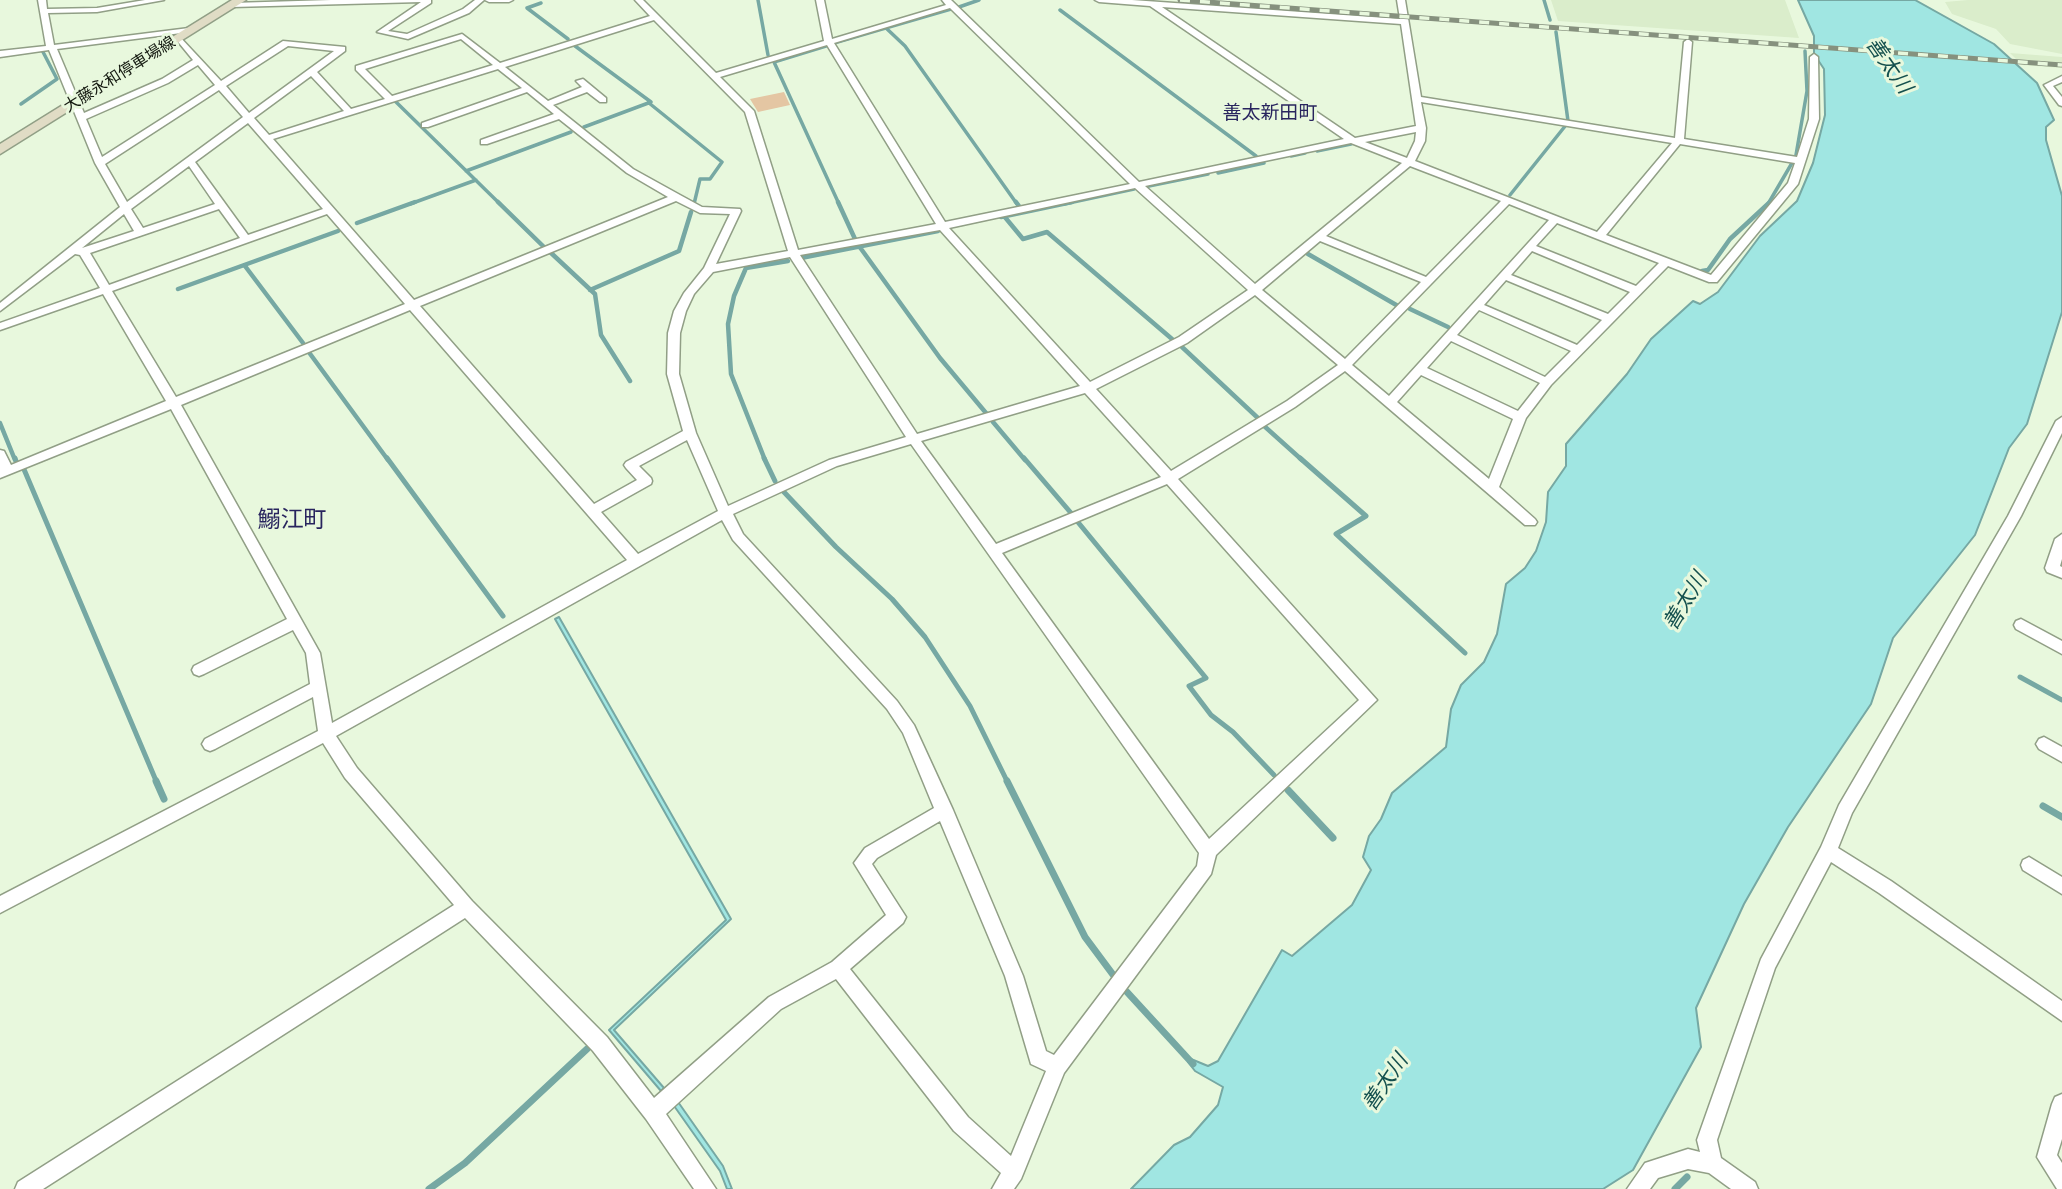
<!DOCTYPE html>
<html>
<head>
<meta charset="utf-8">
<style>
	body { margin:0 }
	canvas { display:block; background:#e8f8dd }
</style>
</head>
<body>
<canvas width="2062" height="1189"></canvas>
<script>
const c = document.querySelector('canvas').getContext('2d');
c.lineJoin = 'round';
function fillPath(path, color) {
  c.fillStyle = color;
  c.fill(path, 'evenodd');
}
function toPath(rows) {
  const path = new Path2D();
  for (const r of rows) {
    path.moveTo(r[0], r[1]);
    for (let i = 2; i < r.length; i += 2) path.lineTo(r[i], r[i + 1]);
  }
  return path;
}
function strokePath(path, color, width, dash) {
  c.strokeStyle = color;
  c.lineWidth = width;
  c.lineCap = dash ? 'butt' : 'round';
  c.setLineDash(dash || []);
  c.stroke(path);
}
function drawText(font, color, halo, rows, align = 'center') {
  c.font = font + ' "Varela Round","Noto Sans JP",sans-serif';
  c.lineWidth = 6;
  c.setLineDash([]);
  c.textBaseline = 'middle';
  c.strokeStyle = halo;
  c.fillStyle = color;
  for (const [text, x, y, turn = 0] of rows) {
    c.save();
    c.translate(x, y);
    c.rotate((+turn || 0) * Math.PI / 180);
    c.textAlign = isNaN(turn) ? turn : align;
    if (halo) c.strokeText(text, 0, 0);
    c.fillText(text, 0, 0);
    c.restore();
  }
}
const built = toPath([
	[1551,0,1785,0,1799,38,1558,21],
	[1968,0,2062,0,2062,54,2010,44,1996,29,1952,14,1945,2],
	[2010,53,2062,57,2062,68,2022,65]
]);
const green = toPath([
	[784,92,790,105,758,112,750,99]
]);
const water = toPath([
	[1798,0,1915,0,1994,44,2037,83,2054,120,2046,127,2046,140,2062,196,2062,312,2027,424,2009,448,1975,535,1893,638,1871,704,1788,827,1744,904,1696,1008,1701,1047,1633,1170,1603,1189,1131,1189,1174,1145,1190,1137,1218,1105,1223,1087,1195,1071,1188,1062,1191,1059,1208,1066,1218,1061,1282,950,1292,956,1352,905,1371,870,1363,857,1369,836,1381,819,1392,793,1446,747,1451,709,1461,685,1484,662,1497,634,1506,584,1525,568,1536,551,1546,522,1548,492,1566,466,1566,444,1627,374,1651,339,1693,301,1700,304,1718,292,1760,236,1797,201,1813,163,1825,115,1824,69,1814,54,1814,36,1798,0],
	[559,617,731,919,614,1030,664,1088,661,1091,609,1030,726,920,555,619,559,617],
	[676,1099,723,1166,732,1189,727,1189,720,1171,672,1103,676,1099]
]);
const streamFar3 = toPath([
	[758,0,768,55],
	[1544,0,1550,20],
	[541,3,527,8,568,39],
	[959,7,979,0],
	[1060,10,1256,156],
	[886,28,905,46,1017,204],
	[1556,32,1568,121],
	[571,43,651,102,584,127],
	[834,43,951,9],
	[826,46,774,62,839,204],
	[395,101,500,204],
	[649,103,722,162,710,179,700,179,694,204],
	[21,104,57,79,42,50],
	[1317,151,1351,144],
	[1796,155,1807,91,1805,51],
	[1291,156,1305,153],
	[466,171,571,132],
	[1218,173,1264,163],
	[1144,187,1208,174],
	[1510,195,1566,125],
	[410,204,476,180],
	[1064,204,1134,189],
	[1768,204,1792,163]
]);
const streamFar2 = toPath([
	[498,202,545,248],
	[838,202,855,239],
	[1016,202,1019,206],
	[1004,216,1023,239,1047,232,1172,339],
	[1001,217,1072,202],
	[357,223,415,202],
	[859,246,940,358,986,413],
	[550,252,595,294,601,335,630,381],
	[1308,254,1398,306],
	[801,258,938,231],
	[245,266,303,343],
	[1702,271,1708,270,1730,239,1770,202],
	[178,289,338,231],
	[590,290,679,251,691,212],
	[1410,309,1448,327],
	[1182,347,1259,419],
	[308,351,388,460],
	[993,422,1025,460],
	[0,423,15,460],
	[1263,425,1302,460],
	[765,460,731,374,728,324,734,296,746,268,788,261]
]);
const streamFar1 = toPath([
	[15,458,16,461],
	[387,458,503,616],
	[764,458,775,481],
	[1024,458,1071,513],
	[1300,458,1366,516,1336,534,1465,653],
	[23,467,157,783],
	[783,491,836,547,892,599,925,637,970,706,1008,783],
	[1077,521,1206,678,1189,686,1211,715,1233,732,1274,775],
	[2020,677,2062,700]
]);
const stream = toPath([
	[156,781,164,799],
	[1007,781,1085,937,1114,976],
	[1288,790,1333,838],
	[2043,806,2062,817],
	[1127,992,1193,1064],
	[429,1189,465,1163,587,1049],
	[1675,1189,1687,1177]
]);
const minor = toPath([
	[38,0,46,0,47,9,97,8,145,0,164,0,97,12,48,13,54,45,189,28,193,30,189,32,57,49,84,113,162,79,193,60,175,38,179,36,221,81,283,41,345,47,345,51,317,72,351,109,385,99,356,70,356,66,462,34,500,63,650,16,635,0,643,0,716,73,824,41,816,0,824,0,832,39,946,5,942,0,951,0,1139,182,1344,139,1150,6,1099,2,1095,0,1132,0,1400,19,1397,0,1405,0,1421,97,1675,138,1684,42,1688,39,1692,42,1684,139,1797,157,1809,119,1810,57,1814,54,1818,57,1819,119,1798,184,1717,282,1709,282,1668,266,1551,385,1526,418,1499,487,1535,519,1537,522,1535,525,1525,525,1345,371,1295,407,1178,479,1377,700,1216,855,1211,874,1064,1073,1021,1179,1014,1189,992,1189,1001,1173,954,1131,836,979,781,1009,666,1114,716,1189,694,1189,646,1119,593,1051,465,918,43,1189,15,1189,18,1182,454,905,345,778,323,743,0,913,0,896,318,731,313,697,215,749,210,751,205,749,202,744,205,739,310,684,306,653,293,630,204,674,199,676,194,674,192,670,194,666,287,619,171,409,0,478,0,450,4,451,11,465,166,401,103,294,0,330,0,323,100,288,80,255,75,254,0,311,0,303,120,207,95,163,49,50,0,57,0,51,46,46,38,0],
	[1162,7,1401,24,1416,126,1355,138,1162,7],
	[950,8,1130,184,945,222,834,43,950,8],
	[654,20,745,112,788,251,716,264,741,211,740,209,702,207,680,195,633,169,553,105,587,92,600,102,606,102,606,98,583,79,576,81,582,87,548,101,505,67,654,20],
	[461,39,493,65,392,96,365,69,461,39],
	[827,45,936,224,798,250,754,111,720,77,827,45],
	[288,46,334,51,249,113,226,86,288,46],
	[198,65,215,85,102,157,86,119,168,83,198,65],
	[498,69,522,88,422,123,422,127,428,127,527,92,554,114,481,140,481,144,487,144,559,119,627,173,668,197,414,300,273,139,498,69],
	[311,76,344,111,269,135,254,118,311,76],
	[219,90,243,117,127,202,105,164,219,90],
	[1421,102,1672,143,1597,232,1415,161,1425,141,1426,128,1421,102],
	[248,123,323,209,248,235,195,162,248,123],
	[1416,132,1415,141,1407,158,1365,142,1416,132],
	[1351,143,1402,163,1255,284,1145,186,1351,143],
	[1680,144,1795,163,1788,183,1711,275,1606,235,1680,144],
	[189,166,215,204,143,228,131,209,189,166],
	[1410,166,1501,201,1426,277,1326,236,1410,166],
	[1135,188,1248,290,1179,337,1090,382,949,228,1135,188],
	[676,201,700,213,730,214,704,268,684,293,674,311,668,333,667,374,683,431,626,462,624,465,626,468,637,480,594,504,420,306,676,201],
	[1509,204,1549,220,1389,396,1352,365,1509,204],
	[219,209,240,238,109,285,90,253,219,209],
	[124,214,134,231,82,248,124,214],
	[327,214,405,304,176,397,112,291,327,214],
	[1557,223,1595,238,1659,263,1636,286,1536,246,1557,223],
	[940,230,1080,386,917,434,800,255,940,230],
	[1320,241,1421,282,1345,359,1262,290,1320,241],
	[1532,251,1630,292,1608,314,1511,275,1532,251],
	[790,257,906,437,829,460,728,506,696,433,679,374,680,333,686,311,694,294,713,272,790,257],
	[1506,280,1602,320,1577,345,1484,305,1506,280],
	[1255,295,1338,365,1287,401,1171,471,1096,389,1187,343,1255,295],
	[410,310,627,560,332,723,320,653,181,405,410,310],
	[1479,310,1571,351,1545,377,1457,335,1479,310],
	[1451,341,1540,383,1518,411,1427,368,1451,341],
	[1421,375,1513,419,1489,479,1397,402,1421,375],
	[1085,393,1161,477,996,544,921,441,1085,393],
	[687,440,718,511,638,554,601,512,651,484,652,481,651,478,639,466,687,440],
	[911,444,1199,853,1197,866,1054,1055,1046,1051,1023,976,953,810,914,725,897,701,743,534,733,514,837,466,911,444],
	[1167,484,1359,700,1209,839,1002,553,1167,484],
	[722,520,733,540,887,709,903,733,934,808,865,848,854,863,886,915,832,962,769,997,654,1098,607,1037,472,901,357,768,336,736,722,520],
	[940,821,1005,976,1031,1064,1046,1071,1011,1156,968,1117,850,969,903,923,906,917,872,864,877,858,940,821],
	[331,0,431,0,431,3,388,31,407,34,463,9,475,0,484,0,469,13,408,39,377,32,421,2,232,7,228,5,232,3,331,0],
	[485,0,513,0,509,2,489,2,485,0],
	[2062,76,2062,82,2053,86,2062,97,2062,106,2059,105,2044,85,2062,76],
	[2062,417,2062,433,2021,516,1852,813,1838,848,1891,881,2062,1001,2062,1021,1879,893,1831,862,1775,968,1717,1140,1721,1158,1755,1182,1758,1189,1731,1189,1709,1173,1688,1169,1658,1178,1650,1189,1627,1189,1645,1163,1688,1149,1700,1152,1697,1140,1761,959,1821,847,1839,805,2008,516,2056,421,2062,417],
	[2062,534,2062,559,2060,566,2062,567,2062,578,2047,572,2045,568,2055,539,2062,534],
	[2021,619,2062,641,2062,654,2016,629,2014,625,2016,621,2021,619],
	[2044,737,2062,747,2062,762,2039,749,2036,744,2039,739,2044,737],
	[2029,857,2062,877,2062,894,2023,870,2021,865,2023,860,2029,857],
	[2062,1094,2062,1139,2057,1155,2062,1163,2062,1189,2057,1189,2037,1157,2052,1104,2055,1097,2062,1094]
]);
const secondary = toPath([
	[232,0,246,0,0,154,0,144,232,0]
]);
const rail = toPath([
	[1180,0,2062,65]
]);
const farStreetnames = [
	["大藤永和停車場線",120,75,-32]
];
const farQuarternames = [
	["善太新田町",1270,114]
];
const waterNames = [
	["善太川",1888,66,55],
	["善太川",1686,602,-59],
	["善太川",1386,1083,-56]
];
const quarterNames = [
	["鰯江町",292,521]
];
fillPath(built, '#daedcb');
fillPath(green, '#e4c6a3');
fillPath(water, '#a0e6e2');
strokePath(water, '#76a8a3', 2);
strokePath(streamFar3, '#76a8a3', 3.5);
strokePath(streamFar2, '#76a8a3', 4.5);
strokePath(streamFar1, '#76a8a3', 5);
strokePath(stream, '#76a8a3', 7);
strokePath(minor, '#919f86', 3);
strokePath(secondary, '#919f86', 3);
fillPath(minor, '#fff');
fillPath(secondary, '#e0dcc5');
strokePath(rail, '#86917e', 5);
strokePath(rail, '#e8f8dd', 3.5, [10]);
drawText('16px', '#13180f', '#e8f8dd', farStreetnames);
drawText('19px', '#28245e', '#e8f8dd', farQuarternames);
drawText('italic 21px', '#14504e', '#e8f8dd', waterNames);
drawText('23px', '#28245e', '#e8f8dd', quarterNames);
</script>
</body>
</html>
